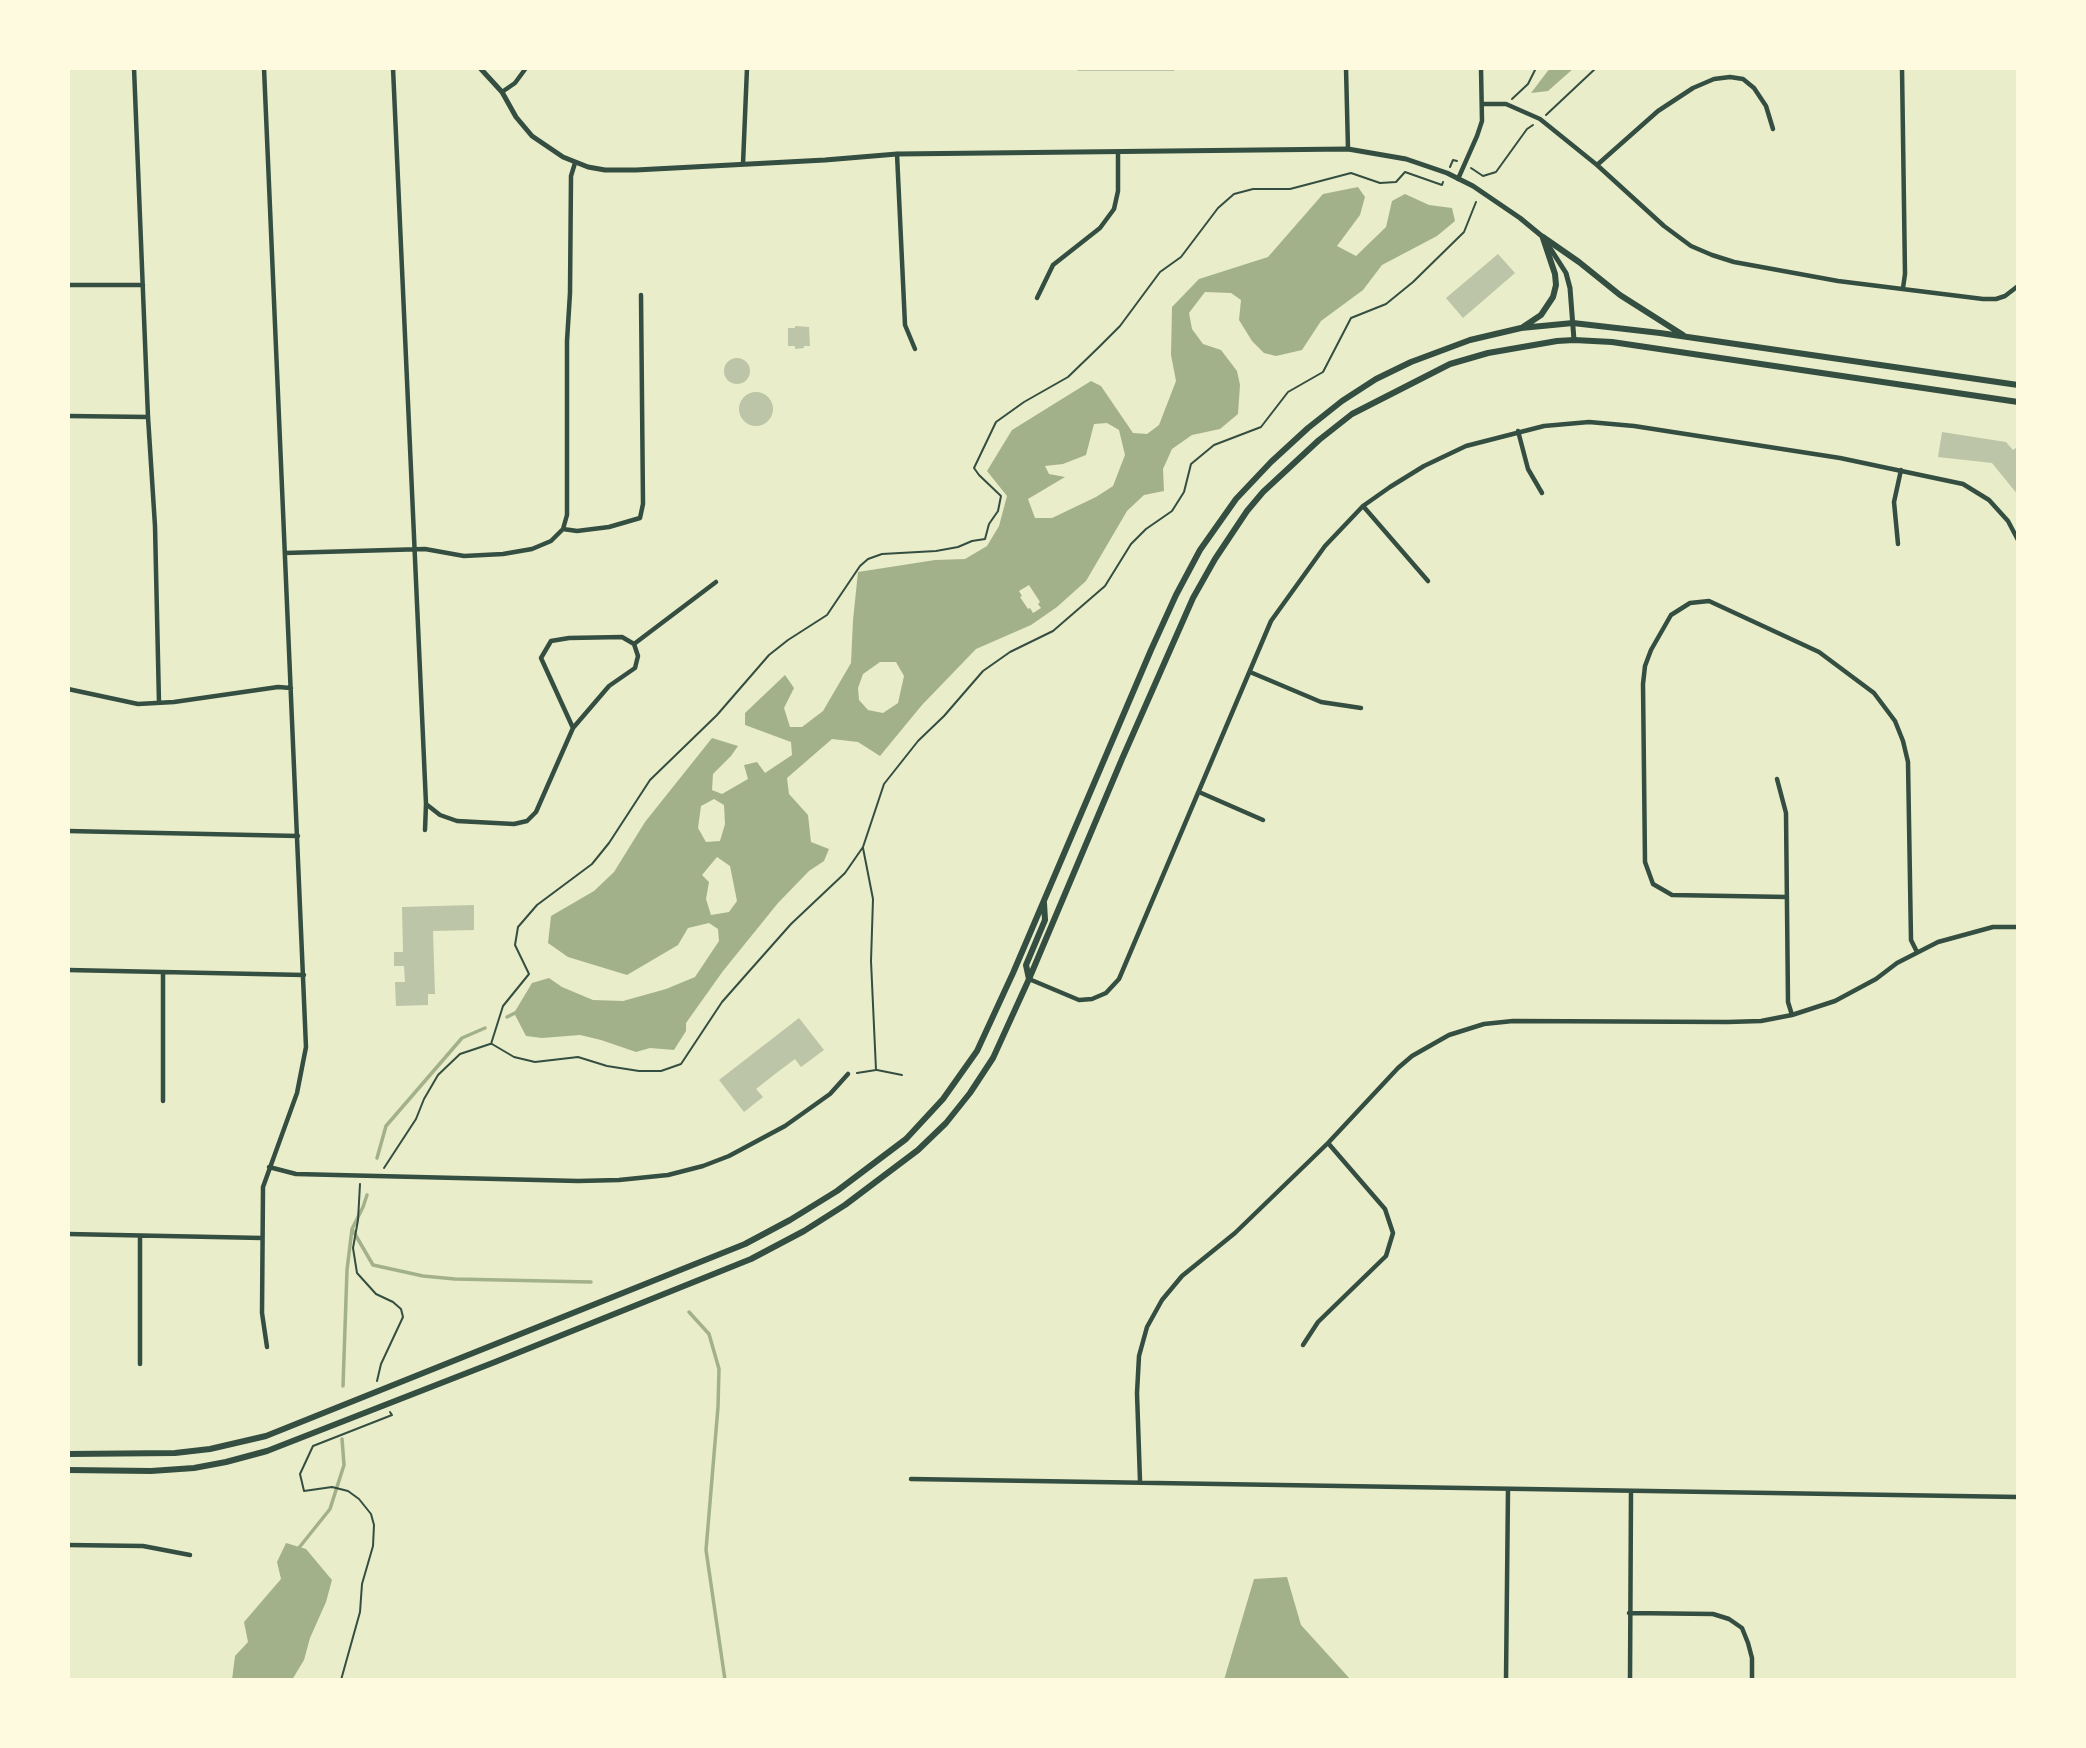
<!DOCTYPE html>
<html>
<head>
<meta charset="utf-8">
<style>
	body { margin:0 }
	#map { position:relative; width:2086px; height:1748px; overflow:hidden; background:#e9edc9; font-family:"DejaVu Sans",sans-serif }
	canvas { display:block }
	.frame { position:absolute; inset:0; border:70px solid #fefae0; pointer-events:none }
</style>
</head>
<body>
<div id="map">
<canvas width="2086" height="1748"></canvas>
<div class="frame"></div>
</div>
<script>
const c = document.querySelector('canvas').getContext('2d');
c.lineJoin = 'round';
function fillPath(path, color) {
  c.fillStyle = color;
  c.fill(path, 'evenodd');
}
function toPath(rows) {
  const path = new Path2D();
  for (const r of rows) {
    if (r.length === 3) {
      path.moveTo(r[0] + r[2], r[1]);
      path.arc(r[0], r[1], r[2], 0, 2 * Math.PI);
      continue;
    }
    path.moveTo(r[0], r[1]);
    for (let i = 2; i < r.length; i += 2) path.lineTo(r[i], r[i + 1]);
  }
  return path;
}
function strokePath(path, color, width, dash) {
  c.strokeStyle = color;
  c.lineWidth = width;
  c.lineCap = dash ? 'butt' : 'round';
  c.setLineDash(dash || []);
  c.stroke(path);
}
const water = toPath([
	[1550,68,1574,68,1548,91,1531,93],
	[1358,187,1365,197,1360,215,1337,246,1356,256,1386,227,1392,201,1405,194,1429,205,1452,208,1455,221,1437,236,1382,265,1363,290,1321,321,1302,350,1276,356,1264,353,1252,341,1239,320,1241,300,1231,293,1205,292,1189,313,1192,329,1203,344,1221,350,1237,371,1240,385,1238,414,1220,429,1192,435,1172,449,1163,469,1164,491,1144,495,1127,511,1086,581,1057,607,1031,625,976,649,922,705,880,756,858,742,832,739,787,778,789,794,808,815,811,842,829,849,824,861,809,871,778,903,723,971,686,1023,686,1031,674,1050,650,1048,636,1052,601,1040,580,1035,542,1038,526,1036,514,1013,532,983,549,978,562,987,593,1000,623,1001,666,989,695,977,719,941,718,929,709,923,688,928,678,945,627,975,568,957,548,943,551,916,594,891,614,872,645,822,712,738,738,746,731,756,713,774,712,790,722,794,748,779,744,765,757,762,765,773,792,755,791,742,745,725,745,713,785,675,794,688,784,708,790,727,802,727,823,711,851,663,853,620,858,572,935,560,965,559,987,546,999,526,1007,496,987,471,1012,430,1091,381,1101,386,1133,433,1147,434,1159,425,1176,381,1171,355,1172,307,1199,279,1268,257,1323,194],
	[1107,423,1119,430,1125,455,1113,486,1096,497,1052,518,1035,518,1028,499,1065,477,1049,474,1045,466,1063,464,1086,455,1094,424],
	[880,662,896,662,904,676,898,703,883,713,868,710,859,700,858,688,863,674],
	[714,799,724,805,725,824,720,841,706,842,698,828,701,806],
	[717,857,730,866,737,901,729,912,711,915,706,899,709,882,702,875],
	[286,1543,306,1549,332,1580,326,1602,310,1638,304,1660,292,1680,232,1680,235,1656,248,1642,244,1622,281,1579,277,1562],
	[1287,1577,1301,1625,1351,1680,1224,1680,1254,1579]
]);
const pier = toPath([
	[1029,585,1040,602,1038,604,1041,608,1033,613,1030,608,1028,609,1020,597,1022,596,1019,591]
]);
const stream = toPath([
	[507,1017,517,1012],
	[377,1158,386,1126,462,1038,485,1028],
	[352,1229,373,1265,423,1276,455,1279,591,1282],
	[689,1312,709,1334,719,1369,718,1407,706,1550,725,1680],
	[343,1386,347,1270,352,1229,363,1207,367,1195],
	[298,1549,330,1509,344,1465,342,1439]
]);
const building = toPath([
	[1498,254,1515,273,1463,318,1446,298],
	[795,326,809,327,810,346,804,346,804,348,795,349,795,346,788,346,788,328,795,328],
	[737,371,13],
	[756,409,17],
	[1942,432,2006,442,2013,450,2018,446,2018,495,1992,463,1938,457],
	[474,905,474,930,433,931,435,994,428,994,428,1005,396,1006,395,982,405,982,404,966,394,966,394,952,403,952,402,907],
	[799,1018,824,1050,801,1067,795,1059,775,1074,756,1089,763,1097,744,1112,719,1080]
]);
const path = toPath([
	[1512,99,1528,84,1536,68],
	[1546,115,1596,68],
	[1450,167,1453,160,1457,161],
	[1471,168,1483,176,1496,172,1527,129,1533,125],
	[491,1044,503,1006,529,974,515,945,518,927,537,905,592,864,609,843,650,780,717,715,769,655,788,640,827,615,860,566,868,559,882,554,936,551,958,547,972,541,985,539,989,524,998,511,1001,496,979,475,974,468,996,422,1024,402,1068,377,1099,347,1120,326,1160,272,1181,257,1218,208,1234,194,1253,189,1290,189,1351,173,1380,183,1396,182,1405,172,1442,185,1443,182],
	[492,1044,514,1057,535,1062,578,1057,607,1066,639,1071,661,1071,681,1064,722,1002,752,968,791,924,845,873,863,847,884,784,918,741,944,716,983,671,1010,652,1053,631,1105,586,1131,544,1146,529,1172,511,1184,492,1191,464,1214,445,1261,427,1288,392,1323,372,1351,318,1386,304,1413,282,1464,232,1476,202],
	[877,1070,902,1075],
	[857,1073,876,1070,871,961,873,899,863,848],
	[384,1168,416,1119,424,1099,438,1075,460,1054,490,1044],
	[360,1184,358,1220,353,1248,357,1273,376,1294,393,1302,401,1309,403,1317,381,1364,377,1381],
	[341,1680,360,1612,362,1584,373,1546,374,1525,371,1514,359,1499,348,1491,332,1487,304,1491,300,1474,313,1446,392,1415,390,1412]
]);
const minor = toPath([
	[134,68,148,417,155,526,159,703],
	[264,68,306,1047,297,1093,263,1187,262,1313,267,1347],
	[393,68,426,804,425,830],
	[1078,68,1174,68],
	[1346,68,1348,149],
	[1902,68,1905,274,1903,288],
	[502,92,515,83,526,68],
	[1482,104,1506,104,1540,119,1597,165,1664,226,1691,246,1712,255,1734,262,1838,281,1983,299,1996,299,2005,296,2018,286],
	[897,154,905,325,915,349],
	[743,164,747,68],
	[1597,165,1658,111,1693,88,1714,79,1730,77,1743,79,1754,88,1766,106,1773,129],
	[1458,179,1477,136,1482,121,1481,68],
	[68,285,143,285],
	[1037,298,1053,265,1100,228,1114,209,1118,191,1118,152],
	[68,416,148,417],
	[1518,431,1528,469,1542,493],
	[1363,506,1428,581],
	[563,529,577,531,609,527,640,518,643,504,641,295],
	[1898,544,1894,502,1901,470],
	[285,553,425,549,464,556,503,554,532,549,551,541,563,529,567,515,567,341,570,293,571,176,575,163],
	[634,644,716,582],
	[1250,672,1321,702,1361,708],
	[68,689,138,704,174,702,278,687,291,688],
	[1777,779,1786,813,1788,1002,1792,1015],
	[1199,792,1263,820],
	[426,804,440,815,457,821,514,824,527,821,536,812,573,728,609,686,635,668,638,656,634,644,622,637,569,638,551,641,541,658,573,728],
	[68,831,298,836],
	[1787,897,1672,895,1653,884,1645,862,1643,684,1645,666,1651,650,1671,615,1690,603,1709,601,1819,652,1874,693,1895,721,1903,741,1908,762,1911,940,1917,952],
	[68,970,304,975],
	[1029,979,1079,1000,1092,999,1106,993,1119,979,1271,621,1325,546,1363,506,1390,487,1424,466,1466,446,1544,426,1589,422,1634,426,1840,458,1963,484,1989,500,2008,521,2018,540],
	[163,1101,163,973],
	[269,1167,296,1174,578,1181,619,1180,668,1175,703,1166,729,1156,785,1126,830,1094,848,1074],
	[68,1234,262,1238],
	[140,1236,140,1364],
	[1303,1345,1318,1322,1386,1256,1393,1233,1385,1209,1328,1143],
	[911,1479,2018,1497],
	[1140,1481,1137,1393,1139,1356,1147,1327,1162,1300,1182,1276,1235,1233,1328,1143,1398,1068,1412,1056,1449,1035,1484,1024,1513,1021,1728,1022,1761,1021,1792,1015,1835,1001,1876,979,1897,963,1938,942,1993,927,2018,927],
	[68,1545,143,1546,190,1555],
	[1629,1613,1713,1614,1729,1619,1742,1628,1748,1643,1752,1658,1752,1680],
	[1506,1680,1508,1489],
	[1630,1680,1631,1491]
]);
const tertiary = toPath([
	[480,68,502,92,516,117,532,136,563,157,588,167,605,170,636,170,825,160,897,154,1348,149,1406,159,1447,173,1473,186,1520,218,1543,237,1566,273,1570,288,1574,340]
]);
const secondary = toPath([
	[1543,237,1579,262,1620,295,1683,335],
	[1523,327,1541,315,1553,297,1556,285,1555,274,1543,238],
	[1029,979,1026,965,1045,920,1044,903],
	[68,1454,175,1453,210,1449,266,1436,745,1244,790,1220,837,1191,906,1139,943,1099,977,1051,1013,973,1151,650,1176,595,1200,550,1236,499,1271,462,1308,428,1342,401,1376,379,1411,362,1470,340,1521,328,1573,323,1660,333,2018,385],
	[68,1470,151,1471,194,1468,226,1462,267,1451,495,1362,751,1259,804,1231,845,1205,918,1150,946,1123,970,1093,993,1058,1029,979,1122,759,1193,598,1215,559,1247,511,1263,492,1319,440,1352,414,1450,364,1488,353,1557,341,1574,340,1612,342,2018,402]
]);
fillPath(water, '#a3b18a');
fillPath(pier, '#e9edc9');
strokePath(stream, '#a3b18a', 3.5);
fillPath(building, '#bcc5a7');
strokePath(path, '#344e41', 2);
strokePath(minor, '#344e41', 4.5);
strokePath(tertiary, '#344e41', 5);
strokePath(secondary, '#344e41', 6);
</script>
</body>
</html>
